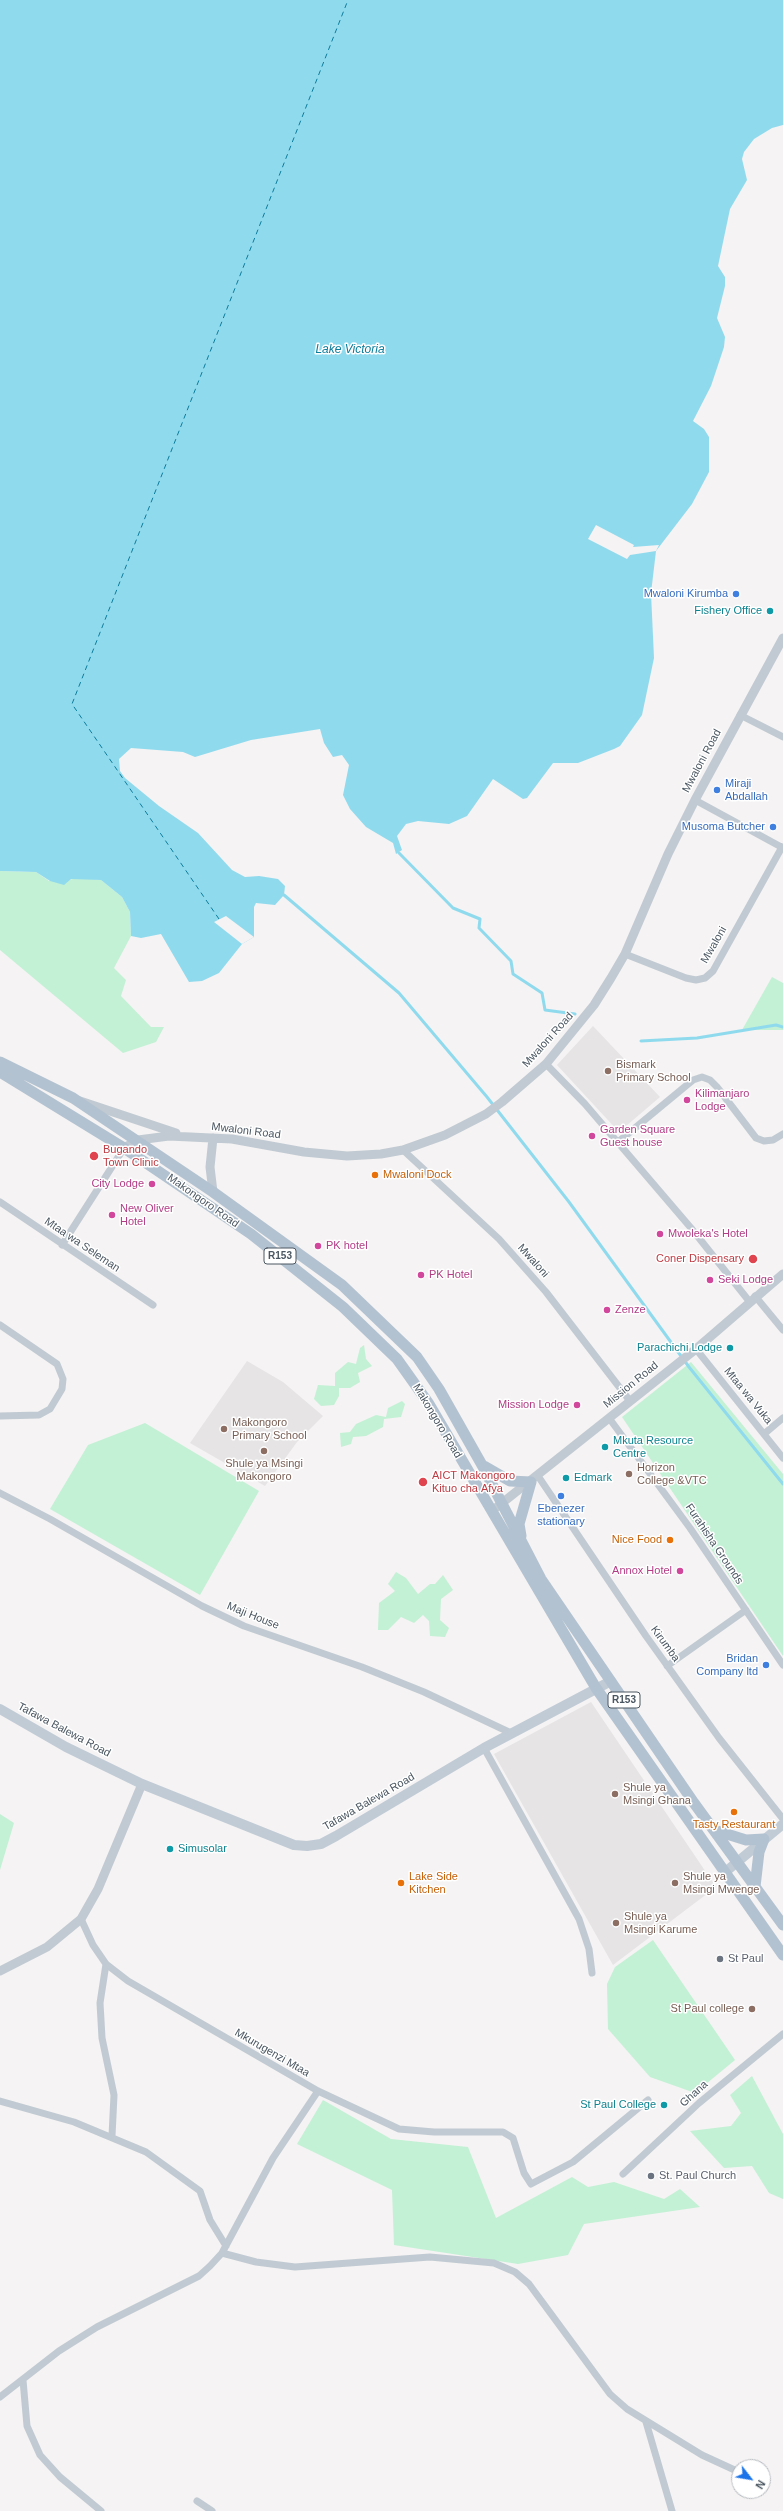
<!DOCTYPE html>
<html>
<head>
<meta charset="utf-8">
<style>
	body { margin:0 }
	#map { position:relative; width:783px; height:2511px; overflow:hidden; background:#f5f3f3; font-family:Arial,sans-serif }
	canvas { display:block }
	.north { position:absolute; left:731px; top:2459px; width:40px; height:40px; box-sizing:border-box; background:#fff; border:1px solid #b7bbc0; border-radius:50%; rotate:121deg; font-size:11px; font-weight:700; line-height:16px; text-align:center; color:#4a5661 }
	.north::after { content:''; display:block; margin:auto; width:14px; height:18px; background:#1a73e8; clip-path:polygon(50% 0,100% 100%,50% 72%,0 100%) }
</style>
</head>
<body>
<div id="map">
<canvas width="783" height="2511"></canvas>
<div class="north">N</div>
</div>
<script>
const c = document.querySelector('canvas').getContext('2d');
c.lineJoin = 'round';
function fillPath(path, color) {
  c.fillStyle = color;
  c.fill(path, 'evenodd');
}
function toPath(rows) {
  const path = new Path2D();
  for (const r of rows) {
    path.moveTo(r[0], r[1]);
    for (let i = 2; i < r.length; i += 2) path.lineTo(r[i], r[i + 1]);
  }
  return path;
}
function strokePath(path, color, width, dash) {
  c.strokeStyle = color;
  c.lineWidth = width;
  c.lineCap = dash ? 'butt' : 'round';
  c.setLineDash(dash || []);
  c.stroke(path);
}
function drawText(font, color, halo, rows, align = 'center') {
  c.font = font + ' Arial,sans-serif';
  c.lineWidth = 3;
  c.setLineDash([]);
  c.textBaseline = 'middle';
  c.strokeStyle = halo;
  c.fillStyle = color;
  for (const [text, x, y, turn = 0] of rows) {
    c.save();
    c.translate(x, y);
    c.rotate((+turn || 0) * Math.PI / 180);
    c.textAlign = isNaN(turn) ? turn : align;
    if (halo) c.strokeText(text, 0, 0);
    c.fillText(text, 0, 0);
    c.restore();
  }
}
const education = toPath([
	[593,1026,660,1097,619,1132,557,1065],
	[247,1361,283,1382,323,1416,297,1442,265,1486,190,1443],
	[591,1702,716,1887,613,1965,494,1754]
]);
const green = toPath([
	[0,871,36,872,49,881,86,878,101,880,122,897,130,912,131,936,114,968,126,980,121,996,151,1027,164,1027,156,1042,123,1053,0,950],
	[772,977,783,983,783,1030,742,1030],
	[364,1345,366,1359,372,1366,358,1373,360,1382,350,1388,339,1388,339,1396,334,1405,321,1406,314,1399,318,1385,335,1386,335,1373,348,1362,356,1364,360,1348],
	[691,1362,783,1474,783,1656,622,1417],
	[402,1401,405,1404,401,1417,384,1419,383,1427,366,1436,353,1437,351,1444,341,1447,340,1433,350,1432,356,1424,376,1415,386,1417,388,1408],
	[145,1423,259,1491,200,1595,50,1509,88,1445],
	[396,1572,406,1578,418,1594,430,1584,435,1584,443,1575,453,1590,441,1599,440,1620,449,1628,445,1637,430,1636,429,1621,423,1615,414,1623,401,1617,388,1630,378,1630,379,1603,395,1591,388,1584],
	[0,1814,14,1823,0,1870],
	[653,1940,735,2060,695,2093,650,2077,608,2029,607,1984,615,1967],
	[752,2076,783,2134,783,2199,769,2193,752,2166,724,2168,690,2131,731,2126,741,2113,730,2095],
	[323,2100,391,2139,468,2147,496,2218,572,2177,588,2187,614,2182,664,2199,680,2189,700,2207,584,2224,568,2255,518,2264,394,2245,392,2190,297,2144]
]);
const water = toPath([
	[0,0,783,0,783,125,772,128,754,139,744,152,742,159,747,180,730,209,718,266,725,277,725,286,717,318,725,337,724,347,711,386,693,421,704,429,709,437,709,472,692,504,656,551,651,593,654,658,642,715,620,746,614,749,578,763,553,763,527,798,523,799,493,779,467,816,449,824,418,821,406,824,397,836,402,850,396,854,393,843,366,827,350,809,343,795,349,765,342,755,333,757,324,743,320,729,251,740,195,757,183,752,131,748,119,759,120,771,125,778,159,806,198,833,232,870,245,877,259,876,278,879,285,886,284,895,275,905,256,903,254,907,254,937,242,944,219,973,202,981,189,982,161,934,141,938,131,936,130,912,122,897,101,880,71,879,64,885,50,881,36,872,0,871]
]);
const pier = toPath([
	[596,525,634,545,633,547,659,545,656,551,630,555,627,559,588,539],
	[226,916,254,937,242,944,214,922]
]);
const stream = toPath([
	[399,853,453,908,480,919,479,928,511,961,513,974,542,993,545,1010,575,1014],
	[284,895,399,993,487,1097,569,1202,689,1367,783,1484],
	[641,1041,697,1038,776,1025,783,1027]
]);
const ferry = toPath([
	[219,919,72,704,348,0]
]);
const minor = toPath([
	[740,715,783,737],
	[695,800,783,848],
	[625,954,686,978,696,980,705,978,713,971,782,847],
	[546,1064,585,1104,691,1228,749,1301],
	[618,1142,693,1080,702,1077,710,1080,717,1087,756,1138,764,1141,773,1140,783,1134],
	[403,1150,499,1239,546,1292,630,1401],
	[0,1202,153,1305],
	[62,1245,124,1148],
	[755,1296,783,1330],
	[0,1325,57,1364,63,1379,62,1389,50,1409,39,1415,0,1416],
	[696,1349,783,1458],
	[609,1418,690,1528,783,1665],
	[764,1434,783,1418],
	[538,1476,646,1636,719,1738,783,1819],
	[0,1493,50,1519,202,1606,244,1626,362,1667,424,1692,511,1733],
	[667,1666,746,1610],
	[484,1748,579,1919,589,1949,592,1973],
	[81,1919,93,1945,106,1964,128,1981,318,2091,399,2129,434,2132,503,2132,513,2138,524,2173,531,2184,573,2162,648,2100],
	[106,1964,100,2003,102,2038,114,2095,112,2136],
	[0,2101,74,2122,146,2152,200,2191,210,2220,226,2246],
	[623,2174,699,2103,783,2034],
	[222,2253,256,2262,295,2267,430,2257,494,2263,515,2272,529,2284,610,2394,627,2409,702,2455,739,2472],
	[23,2380,27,2426,40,2455,60,2477,101,2511],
	[0,2397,59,2351,97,2327,199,2276,210,2266,222,2253,273,2158,318,2091],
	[646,2422,672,2511],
	[197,2501,212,2511]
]);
const tertiary = toPath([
	[80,1101,176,1133],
	[213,1138,210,1167,213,1192],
	[124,1148,138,1140,169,1136,232,1139,304,1152,347,1156,381,1154,403,1150,445,1135,486,1114,502,1102,546,1064,594,1005,611,978,625,954,668,854,695,800,783,638],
	[497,1507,696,1349,783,1274],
	[0,1971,47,1947,81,1919,98,1889,142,1784]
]);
const secondary = toPath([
	[0,1709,66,1747,142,1784,294,1845,307,1846,321,1844,336,1836,484,1748,611,1681],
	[724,1873,783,1824]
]);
const primary = toPath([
	[0,1062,73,1098,213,1192,342,1285,417,1357,439,1389,482,1465,541,1579,694,1803,783,1925],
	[0,1072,124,1148,251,1234,343,1307,397,1359,429,1404,596,1688,783,1955],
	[484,1466,510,1481,531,1482,519,1524,521,1536],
	[714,1830,746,1840,764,1839,759,1852,755,1887]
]);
const markers = [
	[736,594,4,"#3f7fe0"],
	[770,611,4,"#0f9aa8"],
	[717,790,4,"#3f7fe0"],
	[773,827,4,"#3f7fe0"],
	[608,1071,4,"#8d6e63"],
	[687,1100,4,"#d1479c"],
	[592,1136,4,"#d1479c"],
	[94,1156,5,"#e0444e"],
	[375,1175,4,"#e8710a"],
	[152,1184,4,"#d1479c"],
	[112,1215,4,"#d1479c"],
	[660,1234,4,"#d1479c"],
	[318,1246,4,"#d1479c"],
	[753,1259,5,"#e0444e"],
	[421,1275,4,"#d1479c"],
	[710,1280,4,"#d1479c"],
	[607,1310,4,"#d1479c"],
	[730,1348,4,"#0f9aa8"],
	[577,1405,4,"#d1479c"],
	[224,1429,4,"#8d6e63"],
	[605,1447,4,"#0f9aa8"],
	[264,1451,4,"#8d6e63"],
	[629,1474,4,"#8d6e63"],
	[566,1478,4,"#0f9aa8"],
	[423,1482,5,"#e0444e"],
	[561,1496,4,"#3f7fe0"],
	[670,1540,4,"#e8710a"],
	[680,1571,4,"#d1479c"],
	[766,1665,4,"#3f7fe0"],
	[615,1794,4,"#8d6e63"],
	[734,1812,4,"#e8710a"],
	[170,1849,4,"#0f9aa8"],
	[401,1883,4,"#e8710a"],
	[675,1883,4,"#8d6e63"],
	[616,1923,4,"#8d6e63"],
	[720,1959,4,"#6b7280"],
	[752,2009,4,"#8d6e63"],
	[664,2105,4,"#0f9aa8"],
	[651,2176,4,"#6b7280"]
];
const shields = [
	[280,1256,32],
	[624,1700,32]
];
const shieldNames = [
	["R153",280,1256],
	["R153",624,1700]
];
const shopNames = [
	["Mwaloni Kirumba",728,594],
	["Miraji",725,784,"left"],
	["Abdallah",725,797,"left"],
	["Musoma Butcher",765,827],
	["Ebenezer",561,1509,"center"],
	["stationary",561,1522,"center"],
	["Bridan",758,1659],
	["Company ltd",758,1672]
];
const cultureNames = [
	["Fishery Office",762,611],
	["Parachichi Lodge",722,1348],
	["Mkuta Resource",613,1441,"left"],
	["Centre",613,1454,"left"],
	["Edmark",574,1478,"left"],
	["Simusolar",178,1849,"left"],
	["St Paul College",656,2105]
];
const streetNames = [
	["Mwaloni Road",702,761,-62],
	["Mwaloni",714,945,-60],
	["Mwaloni Road",548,1040,-48],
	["Mwaloni Road",246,1131,7],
	["Makongoro Road",203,1201,35],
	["Mtaa wa Seleman",82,1245,34],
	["Mwaloni",533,1261,48],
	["Mission Road",631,1385,-39],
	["Mtaa wa Vuka",748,1396,51],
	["Makongoro Road",437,1421,59],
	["Furahisha Grounds",714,1544,56],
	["Maji House",253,1616,22],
	["Kirumba",665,1644,54],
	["Tafawa Balewa Road",64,1730,28],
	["Tafawa Balewa Road",369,1802,-30],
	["Mkurugenzi Mtaa",272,2053,30],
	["Ghana",694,2094,-42]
];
const educationNames = [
	["Bismark",616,1065],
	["Primary School",616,1078],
	["Makongoro",232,1423],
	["Primary School",232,1436],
	["Shule ya Msingi",264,1464,"center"],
	["Makongoro",264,1477,"center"],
	["Horizon",637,1468],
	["College &VTC",637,1481],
	["Shule ya",623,1788],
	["Msingi Ghana",623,1801],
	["Shule ya",683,1877],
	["Msingi Mwenge",683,1890],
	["Shule ya",624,1917],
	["Msingi Karume",624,1930],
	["St Paul college",744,2009,"right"]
];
const hotelNames = [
	["Kilimanjaro",695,1094],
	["Lodge",695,1107],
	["Garden Square",600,1130],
	["Guest house",600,1143],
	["City Lodge",144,1184,"right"],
	["New Oliver",120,1209],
	["Hotel",120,1222],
	["Mwoleka's Hotel",668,1234],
	["PK hotel",326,1246],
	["PK Hotel",429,1275],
	["Seki Lodge",718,1280],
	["Zenze",615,1310],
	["Mission Lodge",569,1405,"right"],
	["Annox Hotel",672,1571,"right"]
];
const healthNames = [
	["Bugando",103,1150],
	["Town Clinic",103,1163],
	["Coner Dispensary",744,1259,"right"],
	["AICT Makongoro",432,1476],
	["Kituo cha Afya",432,1489]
];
const foodNames = [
	["Mwaloni Dock",383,1175],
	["Nice Food",662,1540,"right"],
	["Tasty Restaurant",734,1825,"center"],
	["Lake Side",409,1877],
	["Kitchen",409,1890]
];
const worshipNames = [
	["St Paul",728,1959],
	["St. Paul Church",659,2176]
];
const waterNames = [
	["Lake Victoria",350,350]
];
fillPath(education, '#e6e4e5');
fillPath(green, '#c3f1d5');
fillPath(water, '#90daee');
fillPath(pier, '#f5f3f3');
strokePath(stream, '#90daee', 3);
strokePath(ferry, '#0c7c9b', 1, [5, 4]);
strokePath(minor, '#c1cad2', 7);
strokePath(tertiary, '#c1cad2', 9);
strokePath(secondary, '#c1cbd6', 10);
strokePath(primary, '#b3c2d1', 11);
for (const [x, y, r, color] of markers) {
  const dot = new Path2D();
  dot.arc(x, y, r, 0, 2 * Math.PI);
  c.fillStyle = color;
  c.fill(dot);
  strokePath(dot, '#fff', 1.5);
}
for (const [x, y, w] of shields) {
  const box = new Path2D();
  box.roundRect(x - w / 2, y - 8, w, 16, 3);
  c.fillStyle = '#fff';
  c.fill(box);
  strokePath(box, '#4a5661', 1);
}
drawText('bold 10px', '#4a5661', null, shieldNames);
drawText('11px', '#366cbe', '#fff', shopNames, 'right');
drawText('11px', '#0d838f', '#fff', cultureNames, 'right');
drawText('11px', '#4a5661', '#fff', streetNames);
drawText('11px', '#785e54', '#fff', educationNames, 'left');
drawText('11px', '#b23c85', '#fff', hotelNames, 'left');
drawText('11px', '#be3a42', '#fff', healthNames, 'left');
drawText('11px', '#c56008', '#fff', foodNames, 'left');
drawText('11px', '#5b616d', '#fff', worshipNames, 'left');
drawText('italic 12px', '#0c7c9b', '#fff', waterNames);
</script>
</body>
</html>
